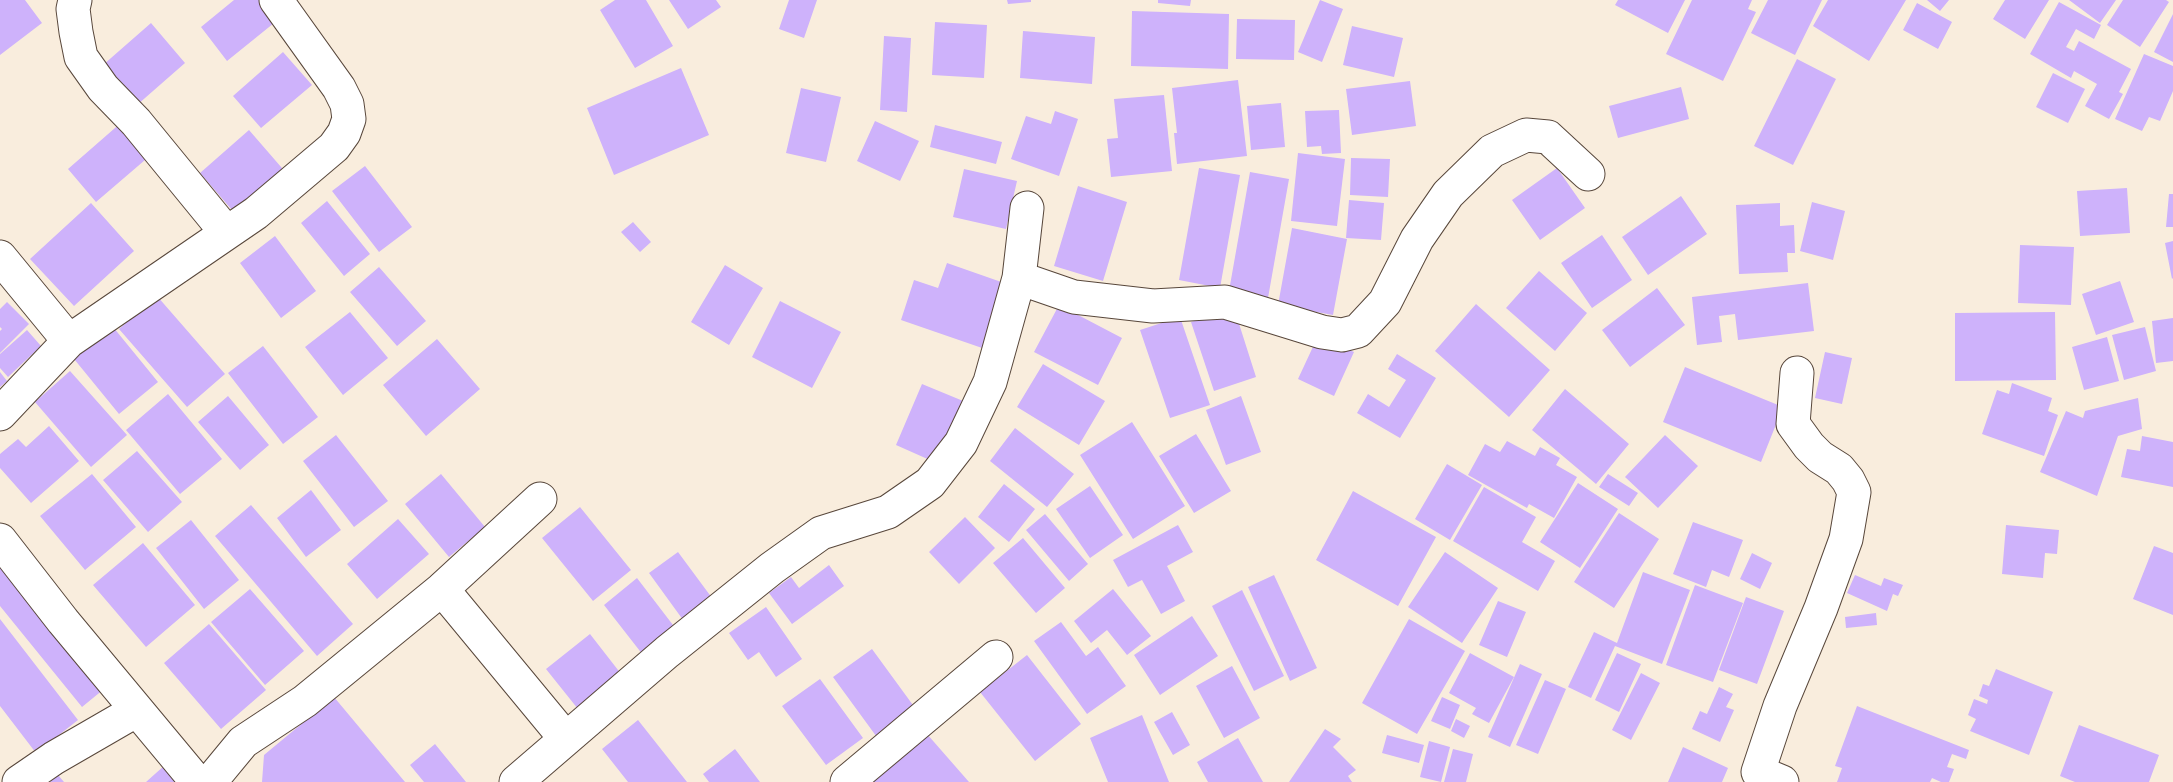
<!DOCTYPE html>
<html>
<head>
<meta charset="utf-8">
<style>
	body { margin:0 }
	canvas { display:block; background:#f9eddd }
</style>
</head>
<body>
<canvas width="2173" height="782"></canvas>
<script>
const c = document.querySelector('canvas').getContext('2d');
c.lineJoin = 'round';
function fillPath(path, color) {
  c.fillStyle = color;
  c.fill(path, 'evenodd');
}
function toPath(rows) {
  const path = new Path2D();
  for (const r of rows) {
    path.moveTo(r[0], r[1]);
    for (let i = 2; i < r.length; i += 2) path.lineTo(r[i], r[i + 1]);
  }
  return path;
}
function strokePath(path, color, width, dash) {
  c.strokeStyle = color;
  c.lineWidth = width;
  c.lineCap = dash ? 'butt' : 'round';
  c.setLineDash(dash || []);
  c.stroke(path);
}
const building = toPath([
	[0,0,25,0,42,23,0,55],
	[234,0,264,0,279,19,227,61,201,27],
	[615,0,646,0,673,46,635,68,600,10],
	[669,0,716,0,721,7,688,29],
	[789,0,817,0,804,38,779,29],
	[1007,0,1031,0,1031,2,1008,4],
	[1158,0,1191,0,1190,6,1158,3],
	[1320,0,1343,9,1322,62,1298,52],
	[1618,0,1685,0,1668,33,1615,5],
	[1692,0,1752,0,1748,9,1756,12,1723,81,1666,54],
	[1768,0,1822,0,1795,55,1751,33],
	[1828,0,1906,0,1869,61,1813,26],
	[1927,0,1949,0,1940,11],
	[2005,0,2049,0,2025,39,1993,19],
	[2069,0,2116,0,2100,23],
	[2123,0,2166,0,2169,2,2140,47,2107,25],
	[2059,2,2101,25,2094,39,2076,29,2066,47,2074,51,2079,41,2131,69,2119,92,2123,94,2109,119,2085,106,2097,84,2074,71,2071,78,2030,54],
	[1917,3,1952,22,1938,49,1903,30],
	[1132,11,1229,14,1228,69,1131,66],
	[2173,14,2173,62,2154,52],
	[1237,19,1295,20,1294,60,1236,59],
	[935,22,987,25,984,78,932,75],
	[151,23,185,63,137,105,103,65],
	[1352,26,1403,38,1394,77,1343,65],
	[1023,31,1095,37,1092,84,1020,78],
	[884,36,911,38,907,112,880,110],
	[283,52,312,85,261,128,233,96],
	[2144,54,2173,66,2173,91,2160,121,2149,117,2142,131,2115,119],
	[1797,59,1836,79,1793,165,1754,146],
	[681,68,709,135,614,175,587,108],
	[2053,73,2085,89,2068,123,2036,107],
	[1238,80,1247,156,1177,164,1174,133,1177,133,1172,88],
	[1410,81,1416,126,1352,135,1346,89],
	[1681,87,1689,119,1618,138,1609,106],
	[801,88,841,97,826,162,786,153],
	[1164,95,1172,171,1111,177,1107,139,1118,138,1114,99],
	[1281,103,1285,147,1251,150,1247,106],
	[1339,110,1341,153,1322,154,1321,146,1307,147,1305,111],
	[1055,111,1078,119,1059,176,1011,159,1026,116,1051,124],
	[123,121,152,154,96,202,68,169],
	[875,121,919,141,900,181,857,161],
	[935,125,1002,142,996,164,930,147],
	[249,130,288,175,239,218,200,173],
	[1298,153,1345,159,1337,226,1291,221],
	[1351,158,1390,159,1388,197,1350,195],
	[365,166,412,227,379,252,332,191],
	[1199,168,1240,175,1220,288,1179,280],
	[1557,168,1585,208,1540,240,1512,200],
	[964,169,1017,181,1006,229,953,217],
	[1250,172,1289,179,1268,298,1229,291],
	[1078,186,1127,202,1103,281,1054,266],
	[2127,188,2130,233,2080,236,2077,191],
	[2169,194,2173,194,2173,227,2166,227],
	[1681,196,1707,234,1648,275,1622,237],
	[1349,200,1384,203,1381,240,1346,238],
	[327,201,370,254,344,276,301,223],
	[1812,202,1845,211,1833,260,1800,251],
	[91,203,134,251,74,306,30,259],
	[1780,203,1780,226,1794,225,1795,253,1787,253,1788,272,1739,274,1736,205],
	[633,222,651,242,640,252,621,232],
	[1292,228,1347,239,1333,315,1278,305],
	[1602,235,1632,280,1592,308,1561,263],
	[275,236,316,291,281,318,240,263],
	[2173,241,2173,278,2172,279,2165,243],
	[2020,245,2074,247,2071,305,2018,303],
	[947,263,1007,284,985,349,901,320,914,280,938,288],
	[725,265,763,288,729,345,691,322],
	[379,267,426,321,397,346,350,292],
	[1539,271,1587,313,1555,351,1506,308],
	[2120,281,2134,322,2096,335,2082,294],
	[1808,283,1814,331,1738,340,1735,314,1719,316,1722,342,1697,345,1692,297],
	[1657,288,1685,325,1630,367,1602,330],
	[157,296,225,374,187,407,119,329],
	[780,301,841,332,812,388,752,357],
	[7,302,29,324,0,353,0,331,2,329,0,327,0,309],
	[1476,304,1550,370,1509,417,1435,351],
	[1059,305,1122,338,1098,385,1034,352],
	[1234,308,1256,377,1214,391,1191,322],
	[350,312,388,358,343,395,305,347],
	[2055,312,2056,380,1955,381,1955,313],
	[1180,317,1210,405,1170,418,1140,330],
	[2173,318,2173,361,2156,363,2152,321],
	[109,322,158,382,119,414,70,354],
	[2145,327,2156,371,2124,380,2112,335],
	[27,330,41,346,8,377,0,368,0,354],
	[1318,336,1354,352,1334,396,1298,379],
	[2107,337,2119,381,2084,390,2072,347],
	[437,339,480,389,426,436,383,385],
	[263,346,318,417,283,444,228,373],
	[1825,352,1852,358,1842,404,1815,398],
	[1397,354,1436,378,1400,438,1357,413,1368,394,1389,407,1406,380,1388,369],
	[1043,364,1105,401,1079,445,1017,407],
	[1685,367,1783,407,1761,462,1663,422],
	[70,371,127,435,91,467,35,402],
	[0,372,7,381,0,387],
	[2012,383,2052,398,2048,411,2058,415,2044,456,1982,434,1997,390,2009,394],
	[922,384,968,403,941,465,896,445],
	[1565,389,1629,444,1596,484,1532,430],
	[168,394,222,459,180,494,126,430],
	[228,396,269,445,240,470,198,422],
	[1241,396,1261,452,1226,465,1206,410],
	[2138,398,2142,429,2118,436,2097,496,2040,472,2066,411,2083,418,2085,411],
	[1132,422,1185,506,1133,539,1080,455],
	[49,426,79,461,31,503,0,468,0,454,18,439,26,447],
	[1015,428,1074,474,1047,507,990,461],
	[1196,434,1231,491,1194,513,1159,456],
	[336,435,388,501,354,527,303,461],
	[1665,435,1698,466,1658,508,1625,477],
	[2142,436,2173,442,2173,487,2121,477,2127,449,2140,451],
	[1507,441,1535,456,1540,447,1560,458,1556,465,1577,477,1554,518,1529,504,1527,508,1468,475,1485,444,1500,452],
	[137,451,182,502,148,532,103,480],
	[1447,464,1482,485,1450,540,1415,519],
	[92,474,136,527,85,570,40,516],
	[441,474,485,527,449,557,405,504],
	[1608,474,1638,493,1629,506,1599,487],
	[1578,483,1618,509,1580,568,1540,542],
	[1004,484,1035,509,1009,542,978,517],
	[1090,486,1123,535,1090,558,1056,509],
	[1484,487,1536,517,1522,542,1555,561,1538,591,1453,541],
	[311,490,341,530,306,557,277,518],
	[1353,491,1436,537,1398,606,1316,560],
	[251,505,353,624,317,656,215,536],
	[580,507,631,570,593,601,542,538],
	[1619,513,1659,539,1614,608,1574,582],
	[1045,514,1088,564,1069,581,1026,530],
	[965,517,995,548,959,584,929,552],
	[398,519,429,554,377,599,347,564],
	[191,520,239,580,204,609,156,548],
	[1693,522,1743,540,1729,577,1712,570,1706,587,1673,574],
	[1178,525,1193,552,1167,566,1185,601,1161,614,1142,580,1128,587,1113,560],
	[2006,525,2059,530,2057,554,2045,553,2043,578,2002,574],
	[1023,538,1065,588,1036,613,993,563],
	[143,543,195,605,146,647,93,585],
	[2154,546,2173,553,2173,615,2133,599],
	[678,552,715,602,686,624,649,573],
	[1445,552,1498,588,1462,643,1408,607],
	[1752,553,1772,563,1760,589,1740,579],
	[0,561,104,689,82,707,0,606],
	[829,565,844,586,792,624,769,593,791,577,799,588],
	[1643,572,1690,590,1662,664,1615,646,1591,698,1568,687,1594,632,1617,643],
	[1274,575,1317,668,1290,681,1248,587],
	[1855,575,1881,586,1884,578,1903,585,1898,596,1893,594,1887,611,1847,593],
	[637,578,676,629,643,655,604,605],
	[1695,585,1743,603,1713,682,1666,665],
	[250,589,304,651,265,685,211,622],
	[1113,589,1151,636,1127,655,1107,630,1091,643,1074,621],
	[1242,590,1284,676,1254,691,1212,606],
	[1746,597,1784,611,1757,684,1719,670],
	[1498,601,1526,612,1507,657,1479,645],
	[766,607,802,659,776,677,759,652,748,660,729,633],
	[1876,613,1877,625,1846,628,1845,617],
	[1192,616,1218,656,1160,695,1134,655],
	[0,619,78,720,36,753,0,706],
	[1409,619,1465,651,1417,734,1362,703],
	[1061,622,1086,656,1098,647,1126,686,1087,714,1034,641],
	[209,624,266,690,221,729,164,663],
	[590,634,625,679,582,714,546,669],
	[872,649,918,712,879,740,833,677],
	[1470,653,1514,677,1489,723,1472,714,1476,708,1449,693],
	[1617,653,1641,664,1619,712,1595,700],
	[1027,655,1081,724,1035,761,980,692],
	[1520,664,1542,674,1510,747,1488,737],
	[1232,666,1260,718,1224,738,1196,686],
	[1996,669,2053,692,2029,755,1970,731,1976,719,1968,715,1974,699,1987,704,1988,700,1979,696,1983,684,1989,686],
	[1641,673,1660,683,1631,740,1612,730],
	[820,679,863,738,826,765,782,706],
	[1545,680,1566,689,1538,754,1516,745],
	[1719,687,1733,694,1726,707,1734,710,1720,742,1692,729,1700,711,1707,714],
	[334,697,405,782,262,782,264,755],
	[1442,697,1460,705,1450,729,1431,721],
	[1857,706,1969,750,1966,759,1952,754,1947,767,1954,769,1949,782,1941,782,1932,778,1930,782,1837,782,1842,768,1835,766],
	[1172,712,1190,745,1173,755,1154,722],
	[1142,715,1169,782,1108,782,1090,738],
	[1456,719,1470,726,1464,738,1451,731],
	[638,720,687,782,628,782,602,749],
	[2079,725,2159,755,2149,782,2075,782,2060,776],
	[920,726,969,782,856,782],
	[1325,729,1341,739,1333,747,1356,770,1348,776,1352,782,1289,782],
	[1387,735,1424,745,1419,763,1382,753],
	[1238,738,1263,782,1208,782,1197,762],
	[1429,741,1450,747,1441,782,1420,777],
	[435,744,466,782,424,782,410,765],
	[1683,747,1728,768,1722,782,1668,782],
	[735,749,760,782,709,782,703,774],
	[1453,749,1473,754,1466,782,1444,782],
	[165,765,180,782,146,782],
	[58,775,64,782,50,782]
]);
const minor = toPath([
	[75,0,73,9,76,32,81,57,103,88,136,122,226,232],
	[0,257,69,341],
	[1019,278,1074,297,1153,306,1225,302,1322,332,1342,335,1358,331,1385,302,1417,239,1448,194,1492,151,1526,135,1548,137,1588,174],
	[0,414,69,341,256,213,334,147,344,133,349,119,347,104,339,88,276,0],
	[0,540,63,621,197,782],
	[442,589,566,739],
	[19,782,54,758,137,710],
	[210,782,243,742,305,701,442,589,540,499],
	[516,782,667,652,772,568,821,533,888,512,930,483,961,443,990,382,1019,278,1027,208],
	[847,782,996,657],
	[1782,782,1758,772,1780,706,1821,608,1846,539,1854,492,1848,480,1839,469,1820,457,1809,446,1793,424,1797,373]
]);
fillPath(building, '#ceb2fb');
strokePath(minor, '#58473b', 35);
strokePath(minor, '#fff', 33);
</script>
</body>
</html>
